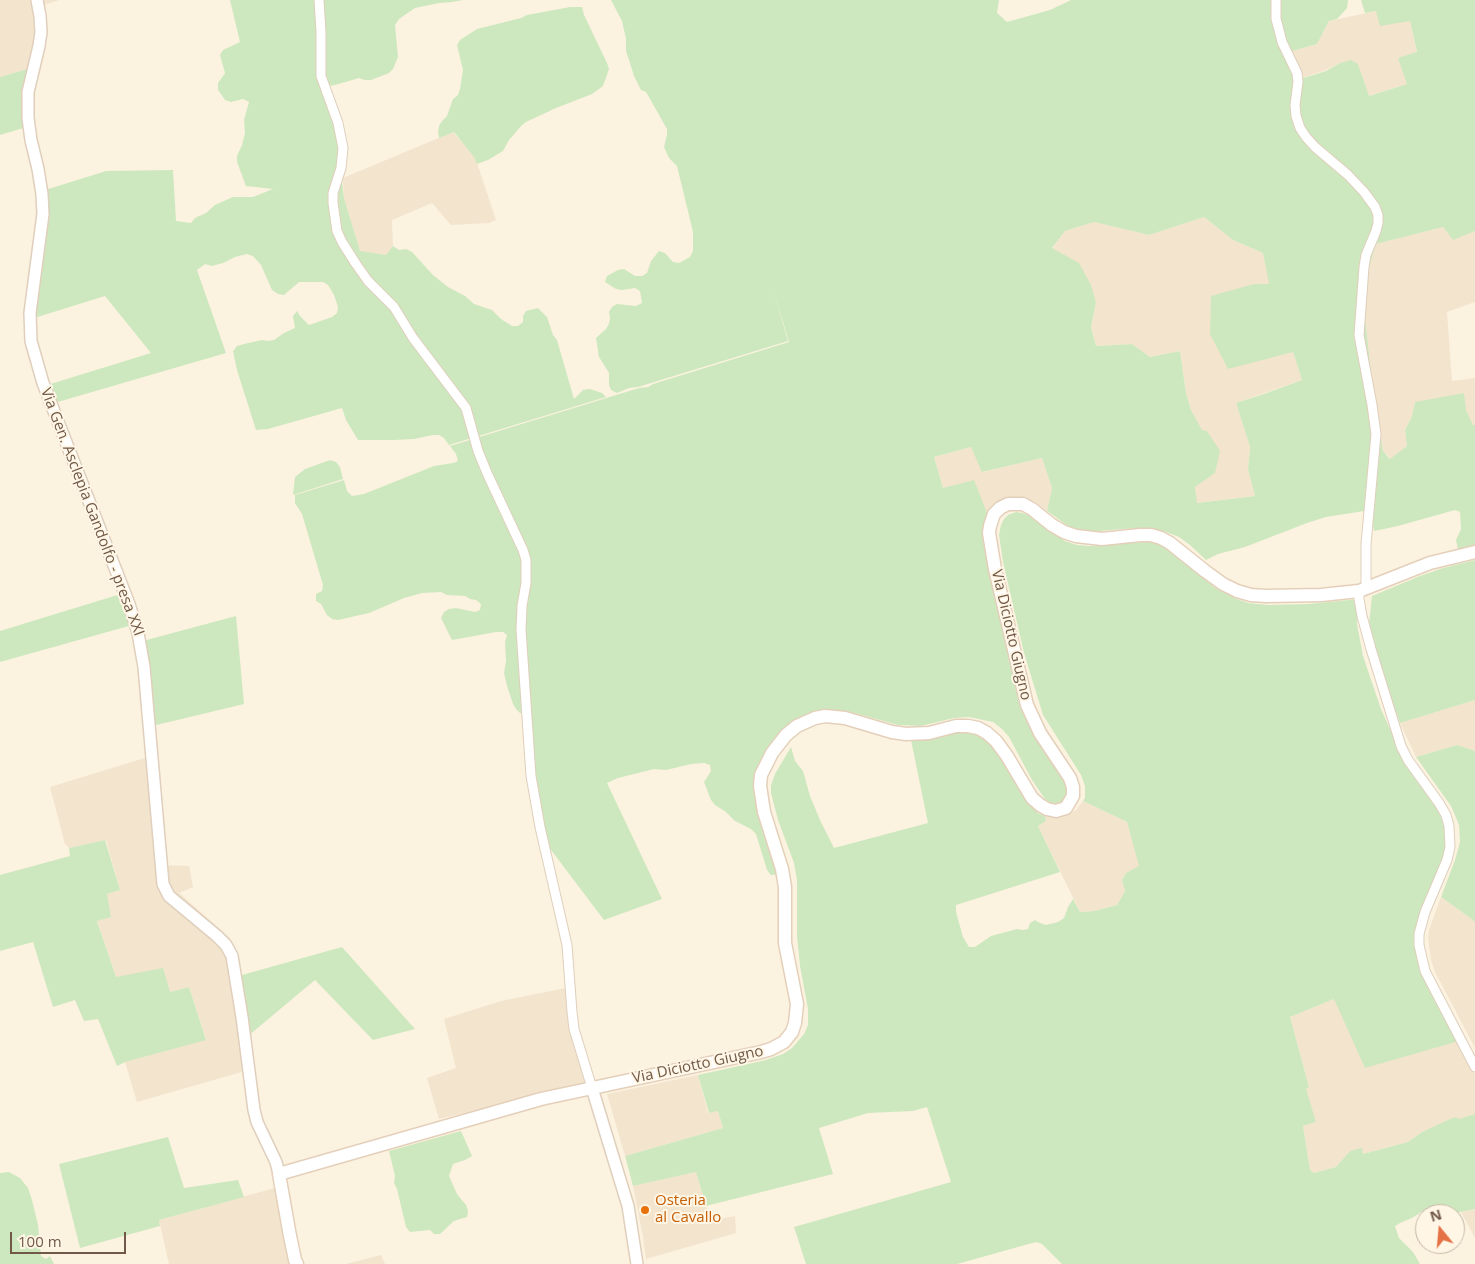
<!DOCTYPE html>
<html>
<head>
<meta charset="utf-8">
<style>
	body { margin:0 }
	#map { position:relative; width:1475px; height:1264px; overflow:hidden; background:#fcf2e0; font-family:"Open Sans",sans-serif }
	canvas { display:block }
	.north { position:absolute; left:1415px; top:1204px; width:50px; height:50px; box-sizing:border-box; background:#fff6e5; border:1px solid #c6b7a6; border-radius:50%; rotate:343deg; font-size:14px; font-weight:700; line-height:20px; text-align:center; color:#715948 }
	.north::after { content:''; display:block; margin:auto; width:18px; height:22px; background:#e57245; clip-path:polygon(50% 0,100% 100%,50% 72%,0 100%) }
	.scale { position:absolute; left:10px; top:1232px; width:116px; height:22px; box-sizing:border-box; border:2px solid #715948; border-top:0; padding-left:6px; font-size:15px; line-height:18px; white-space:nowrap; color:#715948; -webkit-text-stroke:4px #fff6e5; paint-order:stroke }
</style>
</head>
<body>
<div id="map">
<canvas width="1475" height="1264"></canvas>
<div class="north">N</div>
<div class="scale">100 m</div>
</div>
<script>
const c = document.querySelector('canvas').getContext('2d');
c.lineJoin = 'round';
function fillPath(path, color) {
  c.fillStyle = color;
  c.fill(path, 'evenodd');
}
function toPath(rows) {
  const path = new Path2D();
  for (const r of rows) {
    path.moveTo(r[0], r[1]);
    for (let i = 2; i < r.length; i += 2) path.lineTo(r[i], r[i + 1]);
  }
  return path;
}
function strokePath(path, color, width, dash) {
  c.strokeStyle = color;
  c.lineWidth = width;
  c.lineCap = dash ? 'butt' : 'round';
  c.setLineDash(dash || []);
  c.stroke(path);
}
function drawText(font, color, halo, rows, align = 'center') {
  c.font = font + ' "Open Sans",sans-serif';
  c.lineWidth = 4;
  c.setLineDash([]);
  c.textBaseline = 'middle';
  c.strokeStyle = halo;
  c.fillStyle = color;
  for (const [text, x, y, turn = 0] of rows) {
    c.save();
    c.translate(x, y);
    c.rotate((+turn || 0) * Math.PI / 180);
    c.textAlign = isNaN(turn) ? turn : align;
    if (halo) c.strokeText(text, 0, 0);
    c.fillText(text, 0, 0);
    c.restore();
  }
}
const residential = toPath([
	[0,0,59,0,34,8,35,35,27,69,0,77],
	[1376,11,1410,21,1417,53,1407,84,1368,96,1358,64,1340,63,1326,70,1296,80,1289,52,1317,44,1329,21],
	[453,132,475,157,496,220,489,223,451,225,432,203,392,220,393,246,386,255,360,252,344,198,343,178],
	[1204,217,1233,240,1263,253,1270,284,1254,284,1293,352,1302,380,1236,403,1250,447,1248,470,1255,496,1196,503,1195,487,1214,473,1202,431,1191,410,1186,393,1180,351,1150,357,1132,344,1096,346,1091,327,1096,302,1052,249,1065,231,1094,222,1149,235],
	[1443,227,1453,239,1475,231,1475,302,1447,312,1452,381,1475,378,1475,425,1473,425,1466,410,1415,402,1412,416,1405,430,1407,446,1391,459,1383,451,1371,372,1365,317,1369,268,1376,244],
	[971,447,983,472,1042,458,1052,488,1047,511,1035,502,1025,499,989,518,943,488,934,457],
	[1475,700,1475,751,1457,745,1416,757,1400,723],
	[145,758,152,797,160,865,189,866,193,887,179,893,230,938,245,1071,137,1102,125,1062,206,1039,189,987,170,992,116,977,97,920,107,894,120,890,106,840,69,848,65,844,50,787],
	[1083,801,1127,822,1140,866,1126,873,1122,880,1125,891,1117,905,1094,911,1080,912,1038,826,1046,821,1045,816,1057,818,1066,816,1076,810],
	[1441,897,1473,920,1475,923,1475,1048,1435,972,1431,960,1428,938,1429,930],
	[566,988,571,1025,586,1084,439,1119,427,1078,456,1068,444,1019,501,1001],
	[1334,999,1459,1041,1475,1075,1475,1114,1422,1132,1408,1142,1363,1154,1350,1151,1336,1167,1314,1173,1310,1171,1303,1126,1316,1122,1305,1089,1309,1087,1290,1017],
	[698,1075,708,1113,718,1111,723,1128,625,1156,607,1094],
	[696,1172,710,1221,735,1216,736,1233,646,1259,643,1237,633,1186],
	[282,1186,298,1264,169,1264,159,1220],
	[1475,1209,1475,1238,1461,1212],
	[381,1255,385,1264,346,1264]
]);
const green = toPath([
	[230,0,463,0,452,2,439,3,415,8,399,19,395,25,398,57,393,69,389,73,371,80,365,80,359,78,335,85,323,87,341,120,340,164,344,198,360,251,386,255,393,246,399,250,406,249,412,252,433,275,448,287,465,296,474,304,492,310,501,319,512,326,518,326,523,322,523,316,526,311,538,308,547,317,553,335,557,340,574,399,583,390,590,389,602,393,606,397,449,445,444,438,439,435,433,435,414,439,395,440,358,440,346,420,342,408,268,429,256,430,237,370,233,351,237,346,244,344,262,340,268,341,274,340,284,333,295,328,293,316,297,311,300,316,309,325,332,317,337,313,338,307,334,295,328,285,323,282,299,282,284,295,278,294,272,290,261,265,253,256,247,254,235,257,223,263,212,266,205,264,197,270,226,353,51,404,44,386,151,353,105,296,31,319,42,191,106,171,173,170,176,221,191,223,195,218,206,213,215,205,233,197,253,197,273,189,246,186,237,162,237,156,242,145,245,133,244,120,249,102,243,99,231,102,225,100,218,90,218,83,225,73,220,55,223,50,240,42],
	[611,0,999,0,997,13,1007,22,1050,10,1071,0,1348,0,1347,8,1337,19,1329,21,1317,44,1289,52,1297,80,1326,71,1340,63,1351,60,1358,64,1369,96,1407,84,1398,58,1417,52,1410,21,1380,26,1376,11,1365,13,1361,0,1475,0,1475,231,1453,240,1443,227,1376,244,1369,268,1365,317,1371,372,1383,451,1390,459,1407,446,1405,430,1412,416,1415,402,1464,393,1466,410,1473,425,1475,425,1475,546,1458,550,1456,540,1461,529,1460,512,1455,510,1398,526,1374,531,1372,519,1369,513,1364,511,1326,517,1307,523,1245,547,1218,554,1206,560,1190,545,1179,537,1166,532,1152,528,1121,529,1089,532,1071,528,1047,511,1052,488,1042,458,982,472,971,447,934,457,943,488,974,480,989,518,1011,657,1068,781,1067,800,1056,804,1047,802,1032,780,1009,737,1002,729,993,722,969,717,954,718,921,726,898,725,858,714,835,710,822,711,799,719,762,768,781,874,771,875,767,870,756,834,751,829,735,821,726,812,715,805,711,800,704,782,711,771,710,765,704,763,691,764,666,770,654,769,618,778,607,783,662,899,604,920,548,846,535,778,526,713,520,713,516,709,513,704,507,686,504,673,506,661,505,642,507,635,503,632,496,632,452,640,441,618,444,612,449,609,456,608,475,612,480,610,481,604,476,600,470,599,465,596,447,595,441,592,422,593,404,598,369,613,338,620,332,619,327,615,321,604,316,601,316,594,322,591,323,585,302,514,295,503,295,495,344,480,347,491,352,496,364,494,434,466,453,463,458,461,456,454,450,446,639,388,648,387,653,384,789,342,773,289,788,341,638,387,629,388,617,393,611,390,609,385,609,373,599,357,596,338,606,329,609,324,610,318,609,312,612,307,617,304,636,306,642,303,640,291,635,288,622,290,616,289,605,282,607,276,618,270,624,269,635,276,642,276,647,273,651,261,659,251,665,253,673,262,679,263,690,257,693,251,693,232,677,166,669,158,664,147,667,135,667,129,646,92,641,90,634,76,626,51,626,39,622,21],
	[1204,217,1233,240,1263,253,1269,284,1254,284,1211,296,1210,334,1228,369,1293,352,1302,380,1264,394,1236,403,1250,447,1248,470,1255,496,1197,503,1195,487,1215,473,1220,451,1207,431,1202,430,1191,410,1186,393,1180,351,1150,357,1132,344,1096,346,1091,327,1096,302,1091,285,1079,263,1052,248,1065,231,1094,222,1149,235],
	[570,7,582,7,584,15,607,63,609,69,603,86,592,94,556,108,526,122,522,125,509,140,503,151,488,160,477,164,474,157,454,132,439,138,438,132,439,126,442,121,447,116,453,99,458,95,460,89,463,70,457,45,460,40,477,29,521,18,527,15],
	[27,69,24,115,27,127,0,135,0,77],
	[330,460,336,462,340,467,343,479,293,495,295,477,305,469],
	[1016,512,1022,513,1029,515,1065,541,1077,545,1090,546,1122,543,1150,542,1162,545,1181,556,1214,587,1237,599,1248,603,1269,605,1308,604,1359,599,1357,624,1363,656,1381,709,1401,754,1441,812,1449,840,1417,952,1459,1041,1365,1068,1334,999,1290,1017,1309,1087,1306,1089,1316,1122,1303,1126,1310,1170,1314,1173,1336,1167,1350,1151,1362,1148,1363,1154,1408,1142,1422,1132,1450,1119,1456,1117,1459,1119,1475,1114,1475,1209,1455,1213,1442,1210,1423,1211,1412,1218,1400,1223,1395,1226,1399,1238,1413,1252,1420,1264,1062,1264,1042,1244,1036,1242,957,1264,806,1264,794,1227,951,1182,927,1107,913,1111,868,1113,819,1128,833,1174,706,1206,696,1172,633,1186,625,1156,723,1128,718,1111,709,1113,698,1075,766,1060,783,1054,792,1048,804,1034,808,1025,808,1009,800,966,797,936,797,880,794,863,778,820,771,793,771,785,775,774,791,747,795,761,803,771,810,796,820,820,834,848,928,823,911,740,922,740,956,732,969,731,987,735,1031,804,1038,813,1045,816,1046,821,1038,826,1060,872,956,905,956,912,963,937,969,947,975,947,991,936,1017,929,1023,930,1028,929,1030,923,1035,920,1040,923,1046,925,1058,922,1064,918,1068,907,1073,899,1080,912,1094,911,1117,905,1125,891,1122,880,1126,873,1139,866,1127,822,1083,801,1085,798,1085,786,1081,775,1043,715,1024,653,1003,562,999,535,1001,525,1004,519,1008,515],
	[1475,560,1475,700,1400,723,1374,653,1369,624,1372,596,1420,576,1443,568],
	[124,593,136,624,0,662,0,631],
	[236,616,244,704,148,727,139,642],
	[1457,745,1475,751,1475,923,1473,920,1441,897,1455,860,1460,842,1459,825,1451,806,1416,757],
	[105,840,120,890,107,894,111,917,97,921,116,977,163,968,170,992,189,987,206,1040,125,1062,117,1066,98,1019,84,1021,75,1000,53,1007,33,942,0,951,0,875,70,856,69,848],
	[342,947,415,1029,373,1040,315,980,242,1041,235,977],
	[461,1131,472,1156,465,1160,453,1164,449,1176,457,1194,466,1205,468,1211,467,1217,454,1221,440,1234,434,1234,430,1230,410,1232,406,1227,397,1189,394,1183,395,1176,389,1151],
	[168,1137,184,1188,238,1180,244,1197,159,1220,160,1226,80,1248,59,1164],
	[9,1172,20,1178,28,1188,32,1200,38,1225,41,1256,46,1259,50,1256,54,1264,0,1264,0,1173]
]);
const minor = toPath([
	[319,0,321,32,321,76,338,123,343,148,341,168,333,193,333,203,337,231,342,242,356,264,368,281,394,307,413,338,466,408,478,451,487,473,523,550,526,560,526,583,522,606,521,630,531,776,540,827,567,945,572,1012,574,1029,592,1088],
	[1276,0,1276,19,1279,30,1282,42,1297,73,1298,82,1295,105,1296,116,1300,128,1306,137,1315,147,1348,175,1364,192,1375,207,1378,215,1378,223,1376,231,1366,255,1364,267,1359,335,1372,405,1376,434,1366,544,1366,589],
	[1359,591,1359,599,1362,616,1371,649,1401,746,1408,760,1439,803,1446,815,1449,826,1450,847,1447,860,1425,912,1419,934,1419,945,1425,971,1475,1067]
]);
const tertiary = toPath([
	[37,0,40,16,41,32,39,46,28,92,28,118,31,140,38,169,42,194,43,214,30,313,31,341,43,383,129,604,138,633,144,667,163,884,169,896,217,936,226,945,232,956,242,1017,254,1110,257,1122,276,1162,279,1174],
	[592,1088,628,1206,637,1264]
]);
const secondary = toPath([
	[297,1264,295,1260,290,1236,279,1174,541,1099,761,1052,771,1049,784,1042,792,1032,795,1023,797,1004,785,943,785,887,782,869,764,812,760,786,761,775,772,753,786,735,797,726,815,718,825,716,845,718,892,732,906,734,929,733,956,726,968,726,978,728,987,733,996,741,1007,756,1032,798,1040,805,1047,809,1056,811,1066,808,1073,796,1073,787,1070,778,1040,733,1027,705,995,569,989,533,990,526,994,514,1000,508,1008,504,1023,504,1032,509,1052,525,1064,532,1076,536,1102,539,1140,535,1151,535,1161,538,1170,543,1205,571,1223,584,1237,591,1251,595,1266,596,1321,595,1359,591,1430,563,1475,552]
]);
const markers = [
	[645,1210,5,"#e8710a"]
];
const streetNames = [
	["Via Gen. Asclepia Gandolfo - presa XXI",92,512,69],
	["Via Diciotto Giugno",1011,635,77],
	["Via Diciotto Giugno",698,1065,-12]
];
const foodNames = [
	["Osteria",655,1201],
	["al Cavallo",655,1218]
];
fillPath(residential, '#f3e4ce');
fillPath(green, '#cde8bf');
strokePath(minor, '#dfcfbc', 11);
strokePath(tertiary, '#dfcfbc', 14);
strokePath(secondary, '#e4d0ba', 15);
strokePath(minor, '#fff', 9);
strokePath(tertiary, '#fff', 11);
strokePath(secondary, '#fff', 12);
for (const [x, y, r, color] of markers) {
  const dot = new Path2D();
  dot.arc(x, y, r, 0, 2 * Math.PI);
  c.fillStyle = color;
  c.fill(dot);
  strokePath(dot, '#fff6e5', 2);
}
drawText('15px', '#715948', '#fff6e5', streetNames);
drawText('15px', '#c56008', '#fff6e5', foodNames, 'left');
</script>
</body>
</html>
